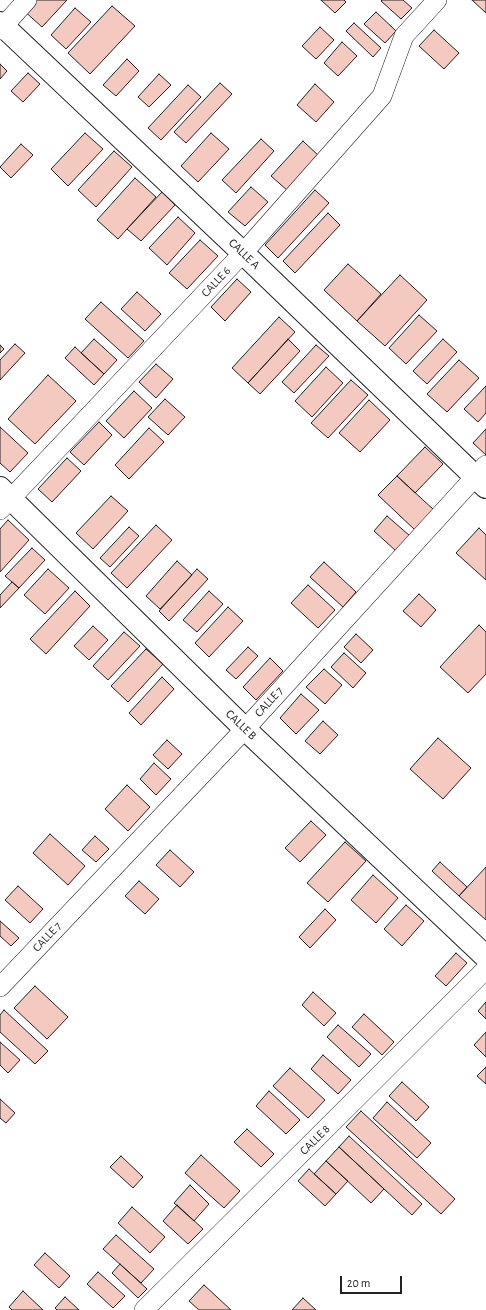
<!DOCTYPE html>
<html>
<head>
<meta charset="utf-8">
<style>
	body { margin:0 }
	#map { position:relative; width:486px; height:1310px; overflow:hidden; background:#fff; font-family:"Alegreya Sans",sans-serif }
	canvas { display:block }
	.scale { position:absolute; left:340px; top:1276px; width:62px; height:18px; box-sizing:border-box; border:2px solid #222; border-top:0; padding-left:5px; font-size:12px; line-height:14px; white-space:nowrap; color:#222; -webkit-text-stroke:3px #fff; paint-order:stroke }
</style>
</head>
<body>
<div id="map">
<canvas width="486" height="1310"></canvas>
<div class="scale">20 m</div>
</div>
<script>
const c = document.querySelector('canvas').getContext('2d');
c.lineJoin = 'round';
function fillPath(path, color) {
  c.fillStyle = color;
  c.fill(path, 'evenodd');
}
function toPath(rows) {
  const path = new Path2D();
  for (const r of rows) {
    path.moveTo(r[0], r[1]);
    for (let i = 2; i < r.length; i += 2) path.lineTo(r[i], r[i + 1]);
  }
  return path;
}
function strokePath(path, color, width, dash) {
  c.strokeStyle = color;
  c.lineWidth = width;
  c.lineCap = dash ? 'butt' : 'round';
  c.setLineDash(dash || []);
  c.stroke(path);
}
function drawText(font, color, halo, rows, align = 'center') {
  c.font = font + ' "Alegreya Sans",sans-serif';
  c.lineWidth = 3;
  c.setLineDash([]);
  c.textBaseline = 'middle';
  c.strokeStyle = halo;
  c.fillStyle = color;
  for (const [text, x, y, turn = 0] of rows) {
    c.save();
    c.translate(x, y);
    c.rotate((+turn || 0) * Math.PI / 180);
    c.textAlign = isNaN(turn) ? turn : align;
    if (halo) c.strokeText(text, 0, 0);
    c.fillText(text, 0, 0);
    c.restore();
  }
}
const building = toPath([
	[31,0,67,0,42,27,22,9,31,0],
	[321,0,344,0,346,2,335,13,321,0],
	[382,0,403,0,412,8,401,19,381,1,382,0],
	[472,0,486,0,486,13,472,0],
	[112,6,135,26,90,74,68,53,112,6],
	[75,8,91,22,66,49,51,35,75,8],
	[376,12,396,31,385,43,364,24,376,12],
	[354,23,381,48,373,57,346,31,354,23],
	[320,27,334,40,316,59,302,46,320,27],
	[434,30,459,53,444,69,419,46,434,30],
	[342,42,357,56,338,76,324,63,342,42],
	[127,59,139,71,116,96,103,85,127,59],
	[0,64,7,71,0,79,0,64],
	[28,73,40,84,23,102,11,91,28,73],
	[159,74,171,85,149,107,138,97,159,74],
	[220,83,232,94,186,143,174,132,220,83],
	[315,84,334,102,316,122,297,105,315,84],
	[188,85,201,97,161,140,148,128,188,85],
	[85,133,103,149,68,186,51,169,85,133],
	[211,133,229,149,198,182,181,166,211,133],
	[261,139,274,151,236,193,222,180,261,139],
	[303,141,320,157,288,191,271,176,303,141],
	[21,144,33,155,11,178,0,167,21,144],
	[114,151,132,167,96,207,78,190,114,151],
	[135,178,156,197,118,239,97,220,135,178],
	[251,187,268,202,245,226,228,212,251,187],
	[315,190,329,203,278,258,265,245,315,190],
	[162,192,175,205,141,241,127,229,162,192],
	[328,213,340,225,295,273,283,261,328,213],
	[178,217,195,233,167,265,149,248,178,217],
	[200,240,218,256,187,289,169,273,200,240],
	[348,264,381,294,357,321,324,290,348,264],
	[400,275,427,300,385,346,357,321,400,275],
	[237,279,251,292,225,321,211,307,237,279],
	[137,292,161,314,145,331,121,309,137,292],
	[101,302,144,341,128,358,85,319,101,302],
	[419,315,437,331,406,364,389,348,419,315],
	[279,317,295,332,248,383,232,368,279,317],
	[94,339,117,360,104,374,81,353,94,339],
	[288,339,300,351,260,394,248,383,288,339],
	[443,339,457,352,427,384,413,371,443,339],
	[15,344,25,353,0,380,0,360,15,344],
	[0,345,4,349,0,353,0,345],
	[316,345,329,356,294,393,282,382,316,345],
	[75,347,104,374,94,385,65,358,75,347],
	[459,360,479,378,447,412,427,394,459,360],
	[156,364,173,379,156,398,139,382,156,364],
	[326,367,343,383,312,417,295,401,326,367],
	[48,375,76,401,35,444,8,419,48,375],
	[351,380,368,395,328,438,311,423,351,380],
	[486,386,486,413,478,422,464,409,486,386],
	[134,391,152,408,124,438,106,421,134,391],
	[165,399,185,417,168,435,148,417,165,399],
	[369,400,390,420,360,452,339,433,369,400],
	[99,422,112,435,84,465,70,452,99,422],
	[0,427,28,453,10,472,0,463,0,427],
	[149,428,164,442,129,479,115,465,149,428],
	[486,429,486,455,473,443,486,429],
	[425,447,443,464,415,493,397,476,425,447],
	[67,458,81,471,52,502,38,489,67,458],
	[397,476,434,510,415,530,378,495,397,476],
	[111,496,128,511,93,549,76,533,111,496],
	[387,516,410,536,396,551,374,531,387,516],
	[8,520,29,540,0,572,0,529,8,520],
	[156,525,172,540,127,588,111,573,156,525],
	[129,527,139,536,110,567,100,558,129,527],
	[479,528,486,535,486,580,456,553,479,528],
	[32,548,45,560,19,588,5,576,32,548],
	[177,561,192,575,160,609,146,596,177,561],
	[324,562,356,592,343,607,310,577,324,562],
	[48,569,69,588,45,614,24,595,48,569],
	[197,569,208,579,169,621,159,611,197,569],
	[12,582,19,588,0,608,0,595,12,582],
	[308,585,335,610,318,628,291,603,308,585],
	[75,591,90,606,46,654,30,639,75,591],
	[209,591,223,604,197,632,183,620,209,591],
	[419,594,436,610,421,627,403,611,419,594],
	[228,607,243,621,209,657,195,643,228,607],
	[479,625,486,632,486,674,468,693,440,667,479,625],
	[93,626,108,640,89,660,74,646,93,626],
	[124,632,140,646,108,680,93,666,124,632],
	[356,634,373,650,361,663,344,647,356,634],
	[248,647,258,656,236,679,226,670,248,647],
	[146,649,163,664,128,702,111,686,146,649],
	[344,653,366,673,353,688,331,667,344,653],
	[270,658,283,671,256,700,243,687,270,658],
	[324,669,342,685,325,704,306,687,324,669],
	[162,677,174,689,141,725,129,713,162,677],
	[301,694,319,710,296,734,280,718,301,694],
	[323,721,338,735,320,754,305,741,323,721],
	[438,738,471,768,443,799,410,769,438,738],
	[167,740,182,754,168,769,153,755,167,740],
	[154,763,171,779,156,795,140,779,154,763],
	[127,785,150,807,128,831,105,809,127,785],
	[311,821,326,835,300,862,285,848,311,821],
	[50,834,85,866,68,885,33,853,50,834],
	[95,836,109,849,96,862,82,850,95,836],
	[345,842,366,861,328,902,307,883,345,842],
	[170,850,194,872,180,887,156,865,170,850],
	[440,862,467,887,459,896,432,871,440,862],
	[486,867,486,920,459,896,486,867],
	[373,875,398,898,376,923,351,900,373,875],
	[139,881,159,899,145,914,125,896,139,881],
	[18,886,43,909,30,923,5,900,18,886],
	[406,905,424,921,402,946,384,929,406,905],
	[325,909,336,920,310,948,299,937,325,909],
	[0,921,19,938,11,946,0,936,0,921],
	[456,953,467,963,446,986,435,976,456,953],
	[35,986,68,1017,47,1039,14,1008,35,986],
	[313,992,336,1013,324,1026,302,1005,313,992],
	[486,1002,486,1019,478,1011,486,1002],
	[4,1010,48,1051,35,1064,0,1032,0,1015,4,1010],
	[364,1014,394,1042,382,1055,352,1027,364,1014],
	[338,1025,371,1054,359,1067,327,1037,338,1025],
	[486,1032,486,1057,474,1045,486,1032],
	[0,1042,20,1060,8,1073,0,1065,0,1042],
	[323,1055,351,1080,338,1094,311,1069,323,1055],
	[486,1067,486,1084,477,1076,486,1067],
	[290,1068,325,1100,308,1118,273,1086,290,1068],
	[402,1082,429,1107,416,1121,389,1096,402,1082],
	[269,1091,300,1120,286,1134,256,1106,269,1091],
	[0,1099,15,1113,6,1123,0,1118,0,1099],
	[387,1102,431,1143,417,1158,373,1118,387,1102],
	[361,1111,455,1199,441,1214,346,1127,361,1111],
	[247,1129,274,1154,261,1167,234,1142,247,1129],
	[349,1136,422,1204,412,1215,339,1147,349,1136],
	[339,1147,384,1189,371,1203,326,1161,339,1147],
	[201,1155,240,1191,224,1208,185,1173,201,1155],
	[121,1156,143,1177,133,1188,110,1167,121,1156],
	[326,1161,348,1181,336,1194,314,1174,326,1161],
	[309,1169,336,1194,325,1206,298,1181,309,1169],
	[190,1185,209,1204,194,1221,174,1203,190,1185],
	[177,1205,203,1229,188,1244,163,1221,177,1205],
	[132,1207,165,1237,150,1253,118,1223,132,1207],
	[116,1235,154,1269,141,1283,103,1249,116,1235],
	[45,1253,70,1276,59,1288,34,1265,45,1253],
	[120,1264,147,1289,138,1298,112,1273,120,1264],
	[98,1272,125,1296,113,1308,87,1284,98,1272],
	[204,1285,231,1310,199,1310,189,1301,204,1285],
	[23,1291,43,1310,12,1310,9,1307,23,1291],
	[65,1297,79,1310,57,1310,55,1308,65,1297],
	[303,1298,316,1310,292,1310,303,1298]
]);
const minor = toPath([
	[0,30,27,0],
	[0,510,243,253,382,96,404,36,437,0],
	[0,987,245,729,486,465],
	[144,1310,486,969]
]);
const tertiary = toPath([
	[0,23,243,253,486,487],
	[0,488,245,729,486,957]
]);
const streetNames = [
	["CALLE A",244,254,44],
	["CALLE 6",216,282,-47],
	["CALLE 7",269,702,-48],
	["CALLE B",241,725,44],
	["CALLE 7",47,937,-47],
	["CALLE 8",315,1140,-45]
];
fillPath(building, '#f3c9c0');
strokePath(building, '#222', 1);
strokePath(minor, '#222', 20);
strokePath(tertiary, '#222', 24);
strokePath(minor, '#fff', 19);
strokePath(tertiary, '#fff', 22);
drawText('12px', '#222', '#fff', streetNames);
</script>
</body>
</html>
